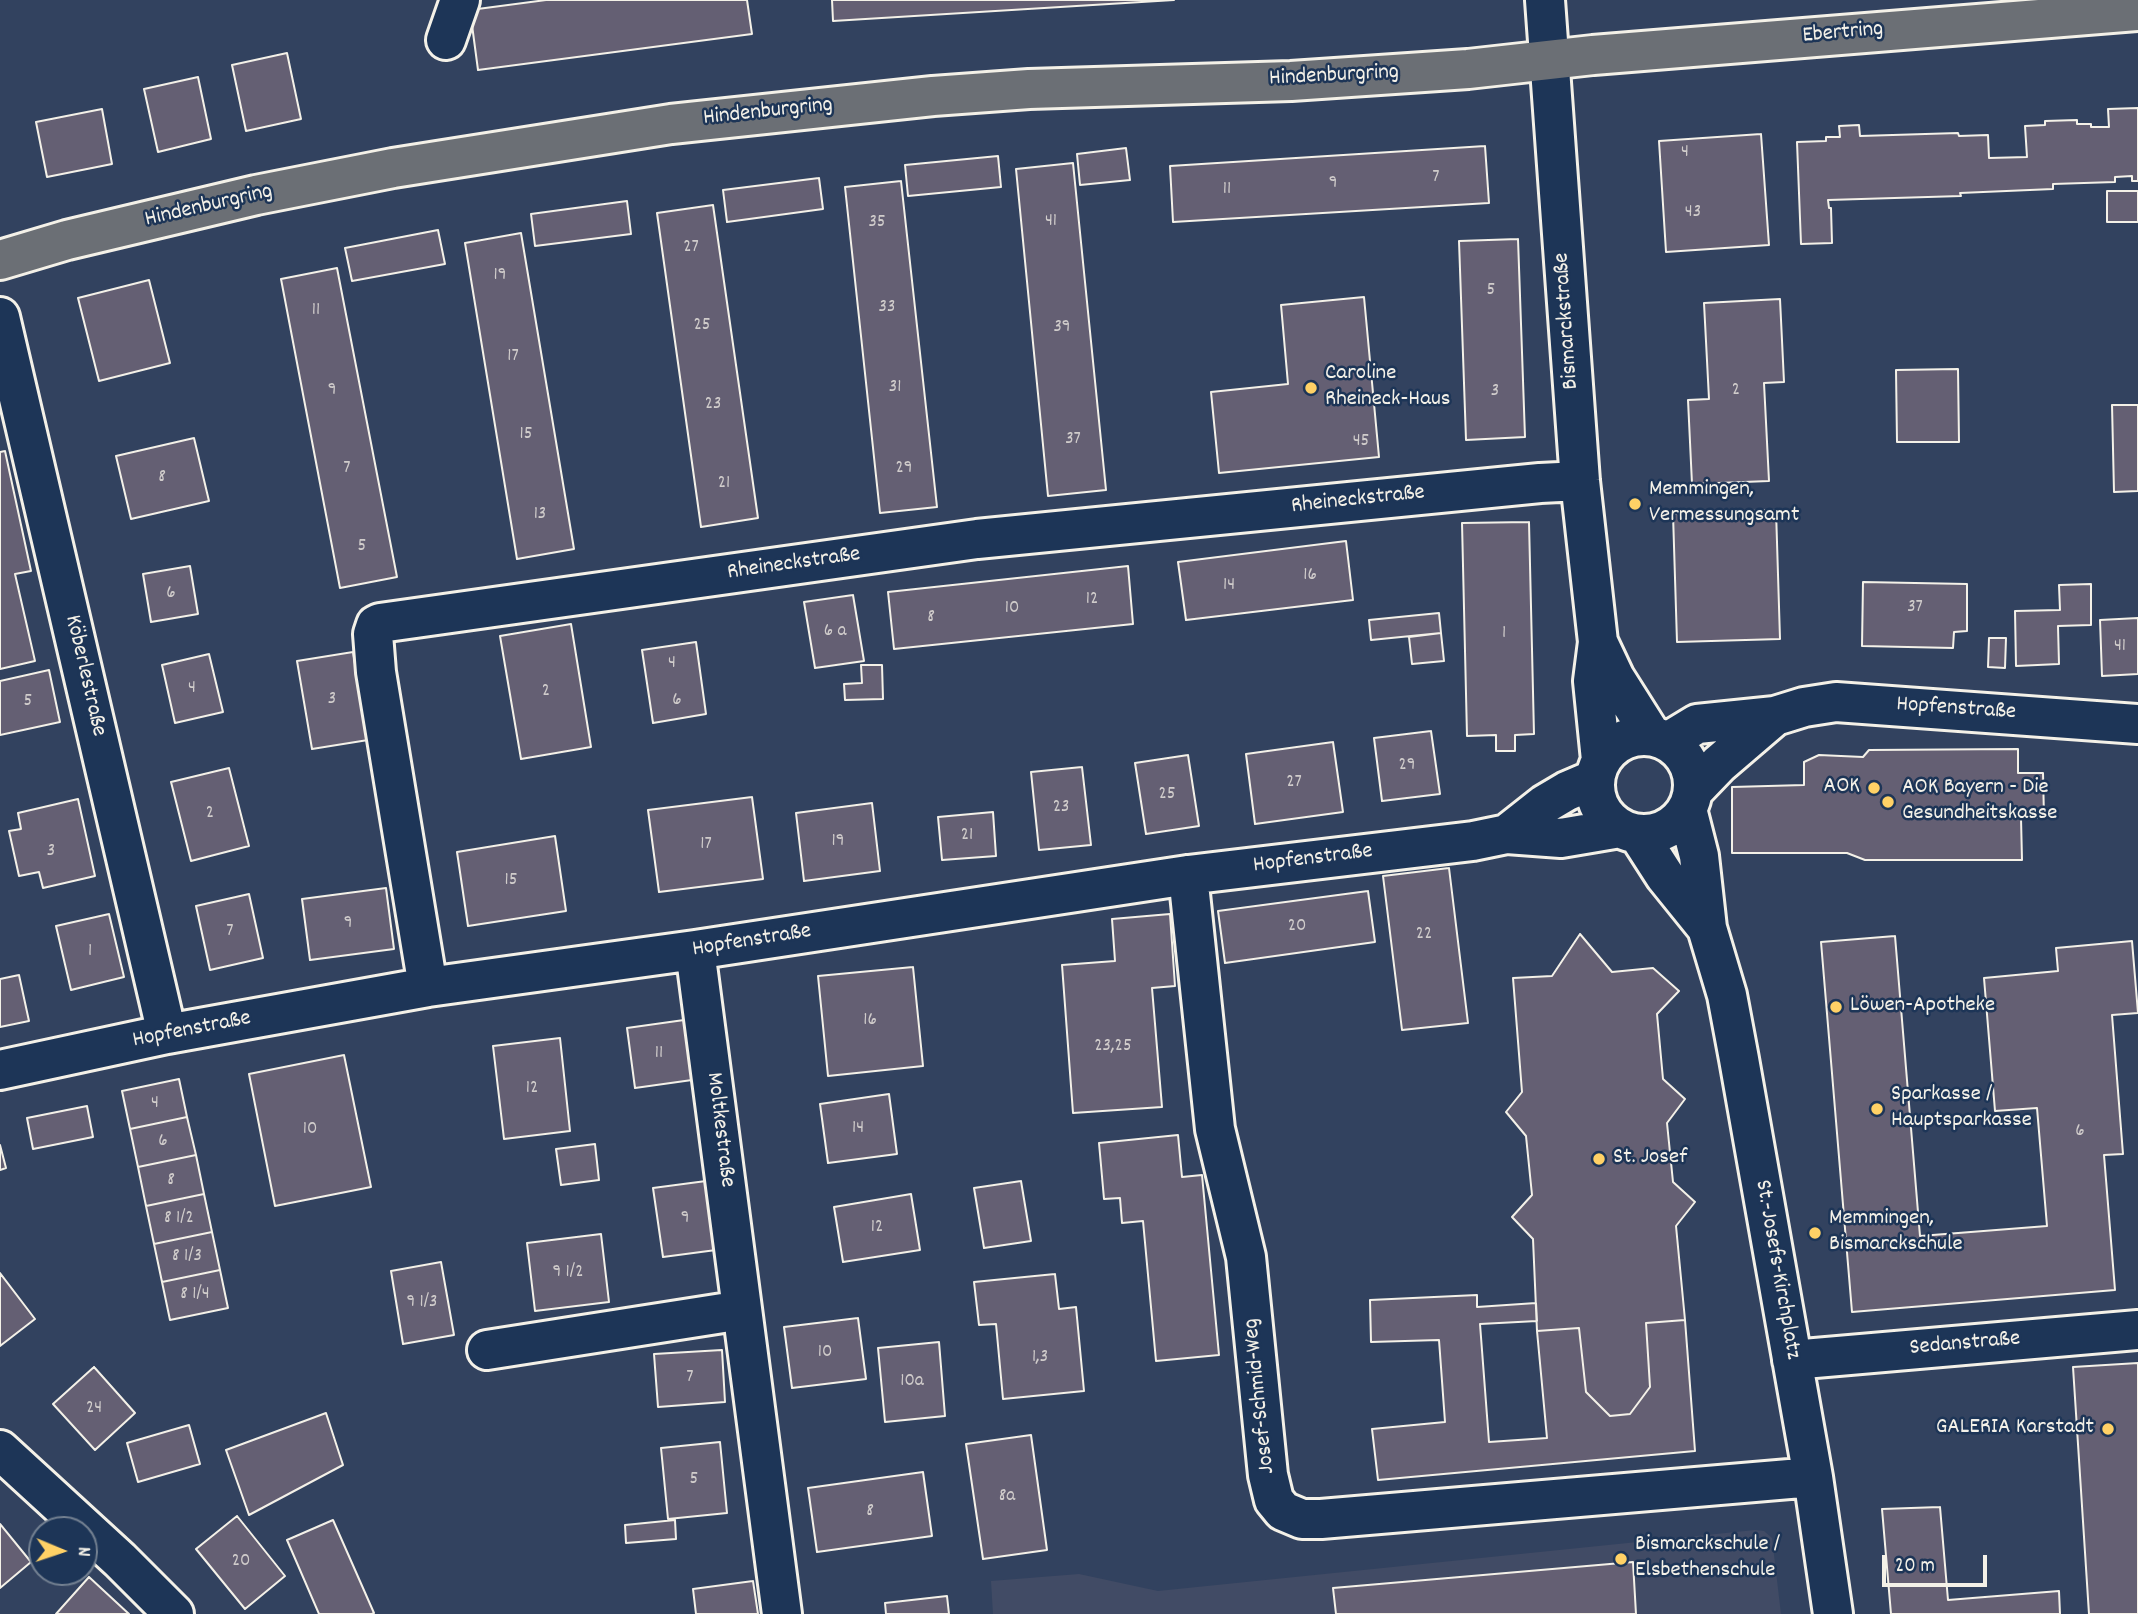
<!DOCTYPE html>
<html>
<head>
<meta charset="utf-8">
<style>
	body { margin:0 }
	#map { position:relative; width:2138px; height:1614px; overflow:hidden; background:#32425f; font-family:Dekko,sans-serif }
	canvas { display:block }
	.north { position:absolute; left:28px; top:1516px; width:70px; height:70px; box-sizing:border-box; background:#1d3557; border:2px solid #738091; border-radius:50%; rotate:92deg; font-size:19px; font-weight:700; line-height:28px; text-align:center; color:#f4f1e8 }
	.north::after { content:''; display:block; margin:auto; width:24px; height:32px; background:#ffd166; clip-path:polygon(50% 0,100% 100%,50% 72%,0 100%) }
	.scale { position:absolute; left:1882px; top:1555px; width:105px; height:32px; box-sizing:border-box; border:4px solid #f4f1e8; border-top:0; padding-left:9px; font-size:21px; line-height:24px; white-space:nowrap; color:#f4f1e8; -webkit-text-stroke:5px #1d3557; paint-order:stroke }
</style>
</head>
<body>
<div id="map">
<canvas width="2138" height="1614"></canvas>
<div class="north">N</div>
<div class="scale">20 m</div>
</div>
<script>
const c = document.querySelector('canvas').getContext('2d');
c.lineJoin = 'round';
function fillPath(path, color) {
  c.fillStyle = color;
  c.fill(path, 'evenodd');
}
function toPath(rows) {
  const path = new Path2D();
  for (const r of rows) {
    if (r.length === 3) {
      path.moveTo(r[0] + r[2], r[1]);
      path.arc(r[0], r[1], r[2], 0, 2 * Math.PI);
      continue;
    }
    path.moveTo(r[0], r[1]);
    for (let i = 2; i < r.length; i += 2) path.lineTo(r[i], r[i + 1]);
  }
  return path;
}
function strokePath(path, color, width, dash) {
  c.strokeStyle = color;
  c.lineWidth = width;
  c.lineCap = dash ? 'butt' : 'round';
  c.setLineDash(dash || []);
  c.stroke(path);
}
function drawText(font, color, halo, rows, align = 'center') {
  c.font = font + ' Dekko,sans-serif';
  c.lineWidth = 5;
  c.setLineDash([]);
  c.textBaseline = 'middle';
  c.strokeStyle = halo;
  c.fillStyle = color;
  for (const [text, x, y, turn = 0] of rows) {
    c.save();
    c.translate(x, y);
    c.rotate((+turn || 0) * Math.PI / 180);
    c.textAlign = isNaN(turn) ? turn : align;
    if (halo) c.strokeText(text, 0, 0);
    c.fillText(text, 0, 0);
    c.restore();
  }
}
const built = toPath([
	[1755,1530,1764,1531,1772,1538,1781,1614,993,1614,991,1581,1079,1574,1158,1591]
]);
const building = toPath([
	[546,0,747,0,752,34,478,70,470,10,546,0],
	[832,0,1174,0,833,21,832,0],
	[287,53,301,119,246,131,232,65,287,53],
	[198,77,211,139,158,152,144,89,198,77],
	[2138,108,2138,181,2132,181,2132,176,2115,177,2115,182,2053,184,2053,189,1960,193,1961,196,1828,200,1829,208,1831,208,1832,243,1801,244,1797,142,1826,141,1826,137,1840,137,1839,126,1859,125,1860,136,1958,133,1959,136,1988,135,1989,158,2027,157,2025,126,2045,125,2045,121,2077,120,2077,124,2091,124,2091,127,2109,127,2108,109,2138,108],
	[102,109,112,164,47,177,36,122,102,109],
	[1761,134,1769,245,1666,252,1659,141,1761,134],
	[1485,146,1489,203,1173,222,1170,166,1485,146],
	[1126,148,1130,180,1080,185,1077,154,1126,148],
	[998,156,1001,187,908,196,905,165,998,156],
	[1073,163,1106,490,1048,496,1016,169,1073,163],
	[819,178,823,209,727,222,723,190,819,178],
	[901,181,937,507,880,513,845,187,901,181],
	[2107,191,2138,191,2138,222,2107,222,2107,191],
	[627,201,631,234,535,246,531,214,627,201],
	[713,205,758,518,701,527,657,213,713,205],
	[438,230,445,264,352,281,345,248,438,230],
	[521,233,574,549,517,559,465,243,521,233],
	[1518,239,1525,437,1466,440,1459,241,1518,239],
	[337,268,397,577,340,588,281,279,337,268],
	[149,280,170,363,99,381,78,298,149,280],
	[1364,297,1379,457,1219,473,1211,392,1288,384,1281,305,1364,297],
	[1780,299,1784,382,1764,383,1769,481,1692,484,1688,400,1709,399,1704,303,1780,299],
	[1958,369,1959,442,1897,442,1896,370,1958,369],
	[2112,405,2138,405,2138,491,2114,492,2112,405],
	[194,438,209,501,131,519,116,456,194,438],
	[5,451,31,571,15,574,35,661,0,669,0,452,5,451],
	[1776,510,1780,639,1677,642,1673,514,1776,510],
	[1529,522,1534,734,1515,735,1515,751,1496,751,1496,735,1467,736,1462,523,1529,522],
	[1346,541,1353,600,1186,620,1178,562,1346,541],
	[190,566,198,614,151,622,143,574,190,566],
	[1128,566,1133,624,894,649,888,592,1128,566],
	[1863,582,1967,584,1967,631,1954,632,1953,648,1862,646,1863,582],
	[2091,584,2091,625,2058,626,2059,664,2016,666,2015,611,2060,610,2059,585,2091,584],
	[853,595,864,661,815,668,804,602,853,595],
	[1439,613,1441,633,1371,640,1369,620,1439,613],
	[2138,618,2138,674,2102,676,2100,620,2138,618],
	[571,624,591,747,521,759,500,636,571,624],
	[1441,633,1444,661,1412,664,1409,637,1441,633],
	[1989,638,2006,638,2005,668,1988,667,1989,638],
	[696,642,706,714,653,723,642,650,696,642],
	[353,652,368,740,312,749,297,661,353,652],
	[209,654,223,712,175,723,162,665,209,654],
	[861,665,882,665,883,699,845,700,844,684,862,683,861,665],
	[49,670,60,722,0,735,0,681,49,670],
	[1431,731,1440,794,1382,801,1374,738,1431,731],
	[1333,742,1343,812,1255,824,1246,754,1333,742],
	[2018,749,2018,773,2043,773,2044,818,2021,818,2022,860,1865,860,1847,853,1732,853,1732,787,1804,785,1804,762,1819,755,1863,757,1869,750,2018,749],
	[1188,755,1199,826,1146,834,1135,763,1188,755],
	[1082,767,1091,845,1039,850,1031,772,1082,767],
	[229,768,249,846,191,861,171,782,229,768],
	[752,797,763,879,659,892,648,810,752,797],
	[78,799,95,876,43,888,39,872,19,876,9,831,21,829,18,813,78,799],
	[872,803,880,871,804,881,796,813,872,803],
	[993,812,996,856,942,860,938,817,993,812],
	[555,836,566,911,468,926,457,852,555,836],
	[1449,868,1468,1023,1402,1030,1383,876,1449,868],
	[386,888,394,949,310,960,302,899,386,888],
	[1368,891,1375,942,1225,963,1218,911,1368,891],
	[249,894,263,958,210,970,196,906,249,894],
	[109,914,124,977,71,990,56,926,109,914],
	[1170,914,1175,986,1152,988,1162,1107,1073,1113,1062,965,1115,961,1112,919,1170,914],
	[1580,934,1612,972,1653,968,1679,991,1657,1014,1663,1079,1685,1099,1667,1123,1673,1182,1695,1202,1676,1226,1685,1320,1646,1323,1650,1387,1630,1414,1610,1416,1586,1392,1579,1328,1537,1331,1533,1239,1512,1217,1532,1195,1526,1136,1506,1112,1522,1092,1513,978,1552,976,1580,934],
	[1895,936,1920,1236,2047,1226,2037,1108,1995,1111,1984,978,2058,971,2056,948,2132,941,2138,1013,2112,1015,2123,1154,2104,1155,2115,1290,1852,1312,1821,942,1895,936],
	[913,967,923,1066,828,1076,818,976,913,967],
	[19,975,29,1021,0,1027,0,979,19,975],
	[684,1020,692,1080,635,1088,627,1028,684,1020],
	[560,1038,570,1131,504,1139,493,1046,560,1038],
	[344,1055,371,1187,275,1206,249,1074,344,1055],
	[179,1079,187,1117,130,1129,122,1091,179,1079],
	[889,1094,897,1154,828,1163,820,1104,889,1094],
	[87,1106,93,1137,33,1149,27,1118,87,1106],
	[187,1117,196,1155,138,1167,130,1129,187,1117],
	[1178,1135,1182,1177,1202,1175,1219,1355,1156,1361,1143,1221,1122,1223,1120,1198,1104,1199,1099,1143,1178,1135],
	[595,1144,599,1180,561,1185,556,1149,595,1144],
	[0,1145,6,1168,0,1170,0,1145],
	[196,1155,204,1194,146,1206,138,1167,196,1155],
	[706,1181,716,1250,663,1257,653,1188,706,1181],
	[1021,1181,1031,1241,984,1248,974,1188,1021,1181],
	[204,1194,212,1232,154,1244,146,1206,204,1194],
	[911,1194,920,1250,843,1262,834,1207,911,1194],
	[212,1232,220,1270,162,1282,154,1244,212,1232],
	[601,1234,609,1302,535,1311,527,1243,601,1234],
	[441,1262,454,1335,403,1344,391,1271,441,1262],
	[220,1270,228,1308,170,1320,162,1282,220,1270],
	[0,1273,35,1319,0,1346,0,1273],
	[1055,1274,1059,1309,1076,1307,1084,1391,1003,1399,996,1324,979,1325,974,1282,1055,1274],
	[1477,1295,1477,1307,1536,1303,1537,1321,1480,1324,1489,1442,1547,1438,1537,1331,1579,1328,1586,1392,1610,1416,1630,1414,1650,1387,1646,1323,1685,1320,1695,1451,1378,1480,1372,1429,1445,1422,1439,1340,1371,1342,1370,1300,1477,1295],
	[858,1318,866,1379,792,1388,784,1327,858,1318],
	[939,1342,945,1416,885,1422,878,1348,939,1342],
	[722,1350,725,1402,658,1407,654,1354,722,1350],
	[2138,1363,2138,1614,2089,1614,2073,1367,2138,1363],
	[94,1367,135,1413,95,1450,53,1404,94,1367],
	[326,1413,343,1465,249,1515,226,1450,326,1413],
	[189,1425,200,1464,138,1482,127,1443,189,1425],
	[1031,1435,1047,1550,983,1559,966,1444,1031,1435],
	[720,1442,727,1513,668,1519,661,1448,720,1442],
	[923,1472,932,1536,817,1552,808,1488,923,1472],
	[1940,1507,1948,1600,2059,1591,2060,1614,1891,1614,1882,1509,1940,1507],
	[237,1516,285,1576,245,1609,196,1549,237,1516],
	[333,1520,374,1613,372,1614,319,1614,287,1540,333,1520],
	[675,1520,676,1539,626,1543,625,1525,675,1520],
	[0,1524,31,1562,0,1588,0,1524],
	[1633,1562,1636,1614,1336,1614,1333,1588,1633,1562],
	[89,1577,129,1614,56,1614,89,1577],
	[753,1581,758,1614,696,1614,693,1589,753,1581],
	[947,1596,949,1614,886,1614,885,1603,947,1596]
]);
const minor = toPath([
	[1545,0,1580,481,1598,642,1593,681,1601,760],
	[446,40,460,0],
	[0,317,167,1034],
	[1598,642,1615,678,1651,735],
	[1644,785,49],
	[1669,741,1697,724,1775,716,1804,707,1836,702,2138,724],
	[1694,790,1719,764,1775,716],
	[1687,809,1699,856,1707,928,1727,995,1739,1059,1813,1477,1833,1614],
	[1507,834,1545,804,1567,791,1595,779],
	[1638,834,1665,876,1707,928],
	[1188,875,1215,1129,1246,1257,1268,1475,1274,1500,1283,1511,1302,1519,1321,1519,1813,1477],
	[695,950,782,1614],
	[428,987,376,672,373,634,376,625,380,623,977,539,1540,483,1580,481],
	[0,1070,167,1034,428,987,695,950,1188,875,1473,841,1507,834,1561,838,1620,828],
	[487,1350,742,1310],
	[1792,1360,2138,1330],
	[0,1450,120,1560,174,1614]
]);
const major = toPath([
	[0,260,67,240,256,195,393,168,671,124,933,96,1029,89,1291,81,1468,69,1593,55,2138,11]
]);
const markers = [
	[1311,388,7,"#ffd166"],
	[1635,504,7,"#ffd166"],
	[1874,788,7,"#ffd166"],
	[1888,802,7,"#ffd166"],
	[1836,1007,7,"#ffd166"],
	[1877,1109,7,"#ffd166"],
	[1599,1159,7,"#ffd166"],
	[1815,1233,7,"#ffd166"],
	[2108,1429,7,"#ffd166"],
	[1621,1559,7,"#ffd166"]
];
const numberNames = [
	["4",1685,153],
	["7",1436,178],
	["9",1333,184],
	["11",1227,190],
	["43",1693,213],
	["41",1051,222],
	["35",877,223],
	["27",691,248],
	["19",500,276],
	["5",1491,291],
	["33",887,308],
	["11",316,311],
	["25",702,326],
	["39",1062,328],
	["17",513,357],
	["31",895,388],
	["9",332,391],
	["2",1736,391],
	["3",1495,392],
	["23",713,405],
	["15",526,435],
	["37",1073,440],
	["45",1361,442],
	["7",347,469],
	["29",904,469],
	["8",162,478],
	["21",724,484],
	["13",540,515],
	["5",362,547],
	["16",1310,576],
	["14",1229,586],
	["6",171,594],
	["12",1092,600],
	["37",1915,608],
	["10",1012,609],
	["8",931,618],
	["6 a",835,632],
	["1",1504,634],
	["41",2120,647],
	["4",672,664],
	["4",192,689],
	["2",546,692],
	["3",332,700],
	["6",677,701],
	["5",28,702],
	["29",1407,766],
	["27",1294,783],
	["25",1167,795],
	["23",1061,808],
	["2",210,814],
	["21",967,836],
	["19",838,842],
	["17",706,845],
	["3",51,852],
	["15",511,881],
	["9",348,924],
	["20",1297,927],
	["7",230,932],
	["22",1424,935],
	["1",90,952],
	["16",870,1021],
	["23,25",1113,1047],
	["11",659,1054],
	["12",532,1089],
	["4",155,1104],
	["14",858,1129],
	["10",310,1130],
	["6",2080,1132],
	["6",163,1142],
	["8",171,1181],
	["8 1/2",179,1219],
	["9",685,1219],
	["12",877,1228],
	["8 1/3",187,1257],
	["9 1/2",568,1273],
	["8 1/4",195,1295],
	["9 1/3",422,1303],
	["10",825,1353],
	["1,3",1040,1358],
	["7",690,1378],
	["10a",912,1382],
	["24",94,1409],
	["5",694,1480],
	["8a",1007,1497],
	["8",870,1512],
	["20",241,1562]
];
const streetNames = [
	["Ebertring",1843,34,-5],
	["Hindenburgring",1334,77,-3],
	["Hindenburgring",768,113,-6],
	["Hindenburgring",209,207,-13],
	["Bismarckstraße",1568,321,-94],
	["Rheineckstraße",1358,501,-6],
	["Rheineckstraße",794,565,-8],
	["Köberlestraße",84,676,77],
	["Hopfenstraße",1956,710,4],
	["Hopfenstraße",1313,860,-7],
	["Hopfenstraße",752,942,-9],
	["Hopfenstraße",192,1031,-11],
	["Moltkestraße",719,1130,83],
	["St.-Josefs-Kirchplatz",1776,1270,80],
	["Sedanstraße",1965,1345,-5],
	["Josef-Schmid-Weg",1261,1396,-96]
];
const poiNames = [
	["Caroline",1325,375],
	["Rheineck-Haus",1325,401],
	["Memmingen,",1649,491],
	["Vermessungsamt",1649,517],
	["AOK",1860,788,"right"],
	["AOK Bayern - Die",1902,789],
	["Gesundheitskasse",1902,815],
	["Löwen-Apotheke",1850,1007],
	["Sparkasse /",1891,1096],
	["Hauptsparkasse",1891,1122],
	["St. Josef",1613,1159],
	["Memmingen,",1829,1220],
	["Bismarckschule",1829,1246],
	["GALERIA Karstadt",2094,1429,"right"],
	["Bismarckschule /",1635,1546],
	["Elsbethenschule",1635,1572]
];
fillPath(built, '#414b65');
fillPath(building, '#645f73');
strokePath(building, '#f4f1e8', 2);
strokePath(minor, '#f4f1e8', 44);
strokePath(major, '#f4f1e8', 44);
strokePath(minor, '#1d3557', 38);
strokePath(major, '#6b6f75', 38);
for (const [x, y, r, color] of markers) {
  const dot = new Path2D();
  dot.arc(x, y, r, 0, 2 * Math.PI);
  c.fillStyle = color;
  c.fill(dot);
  strokePath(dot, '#1d3557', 2.5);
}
drawText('19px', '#d0cccb', null, numberNames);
drawText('23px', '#f4f1e8', '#1d3557', streetNames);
drawText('23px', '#f4f1e8', '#1d3557', poiNames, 'left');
</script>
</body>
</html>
